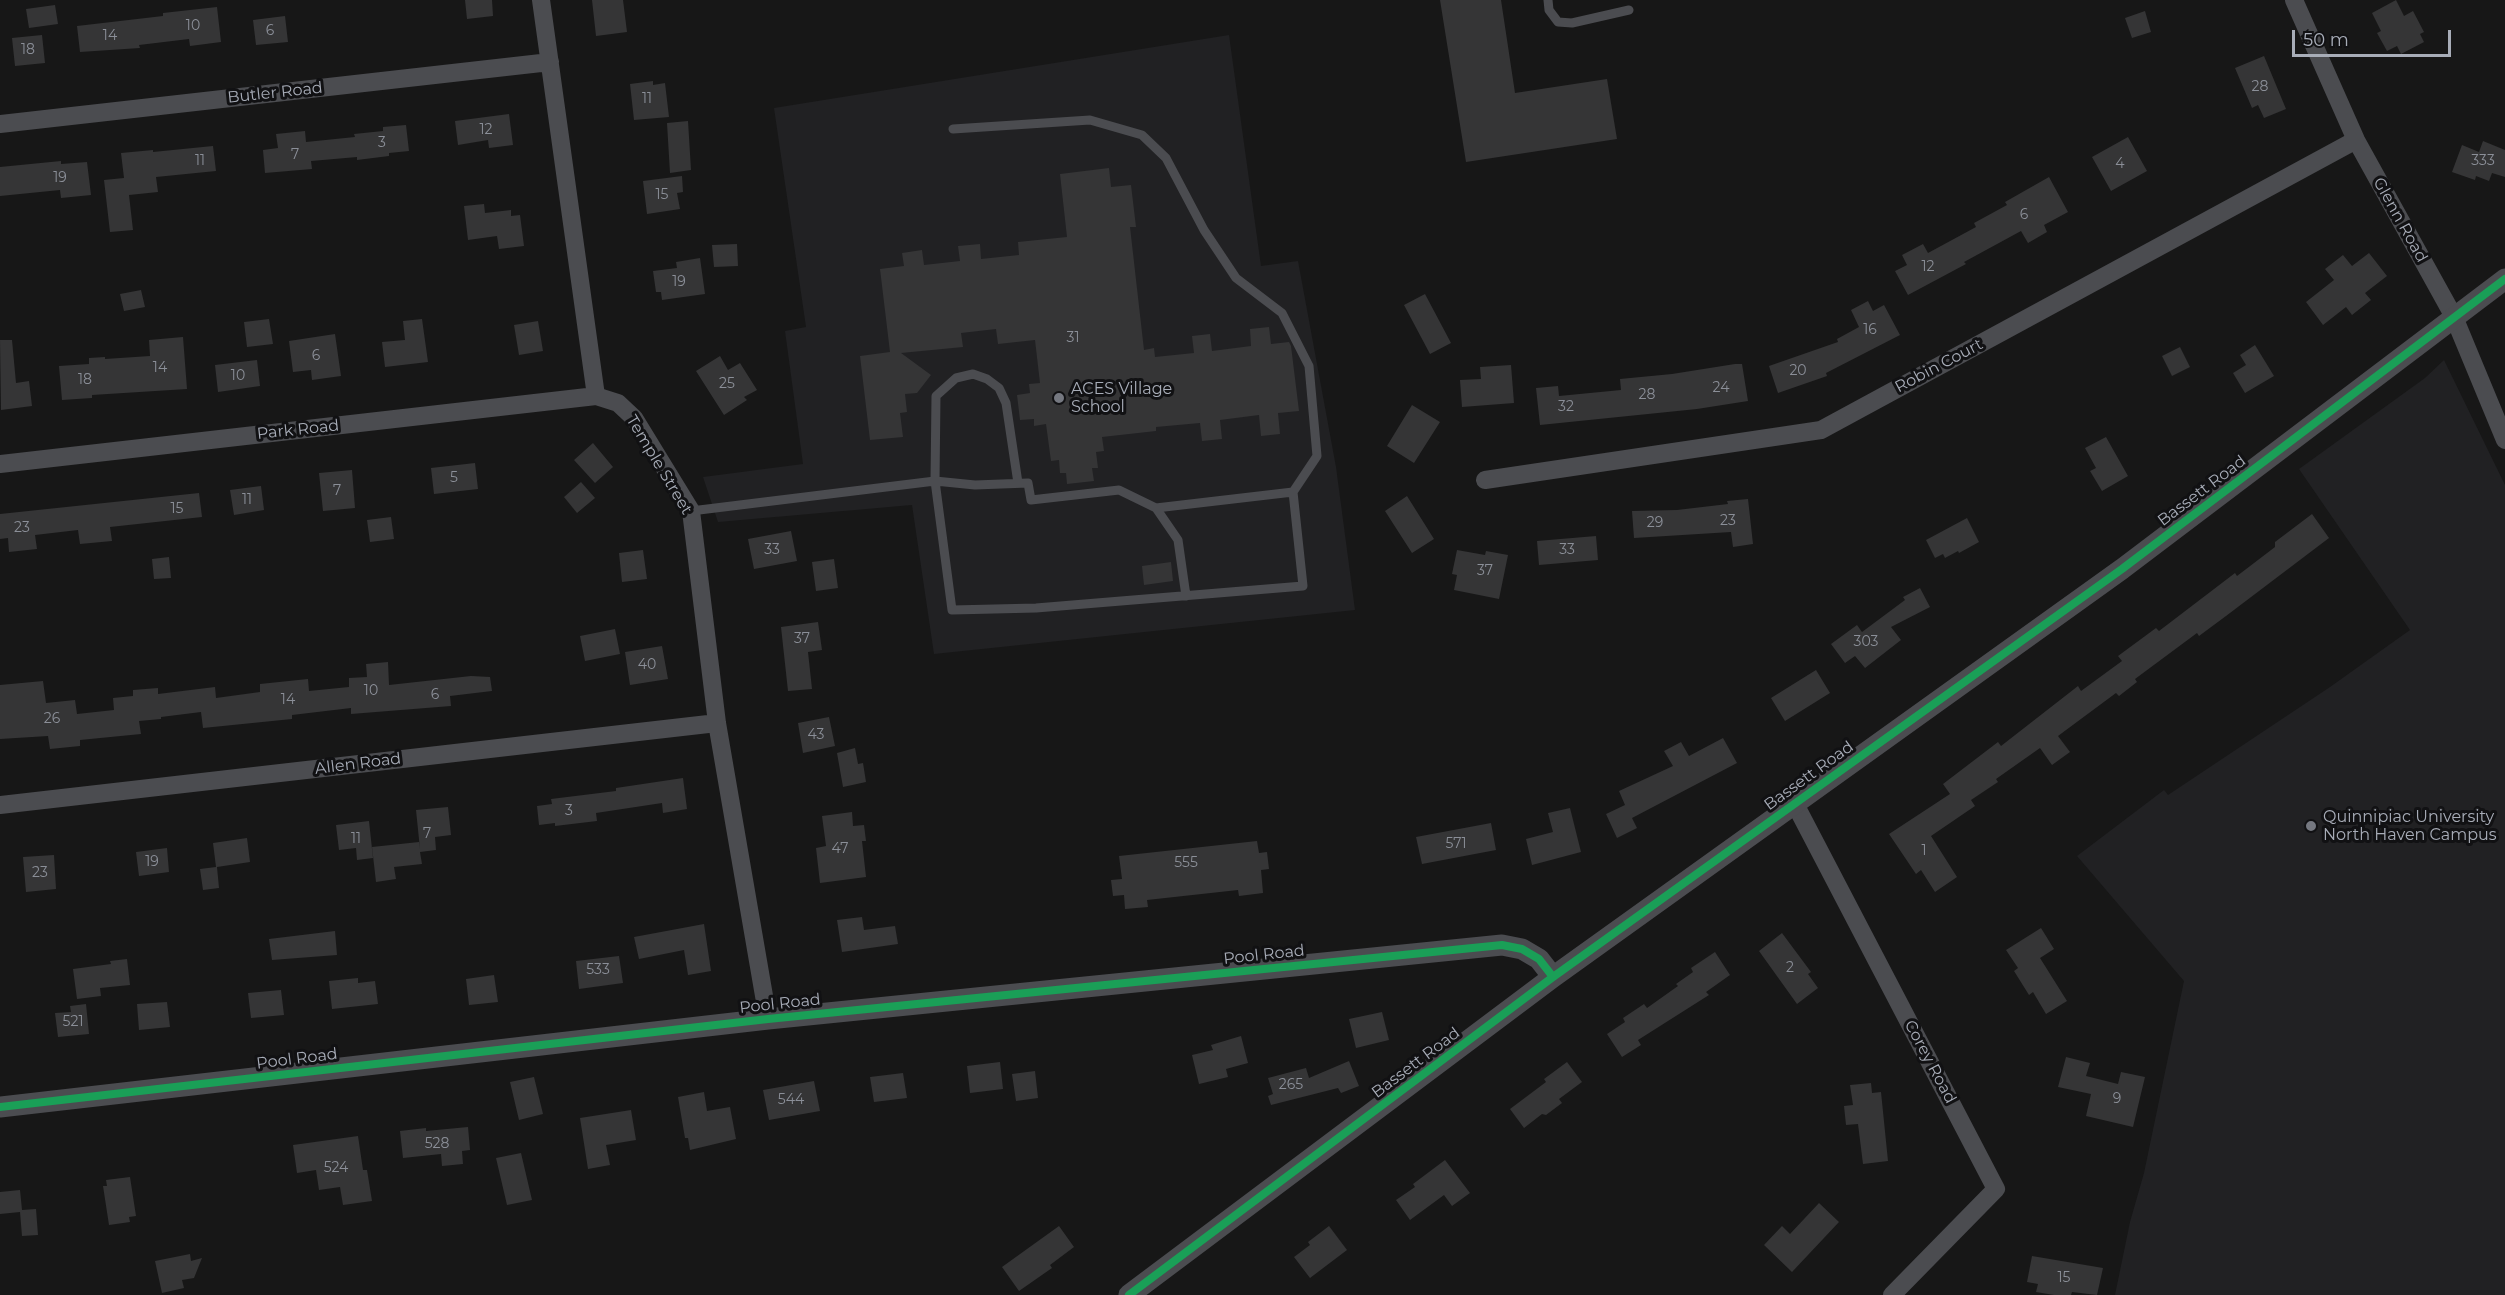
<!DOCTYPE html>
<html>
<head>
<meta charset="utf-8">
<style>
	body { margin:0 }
	#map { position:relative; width:2505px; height:1295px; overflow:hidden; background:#171717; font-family:Montserrat,sans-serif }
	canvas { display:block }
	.scale { position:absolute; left:2292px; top:30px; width:159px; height:27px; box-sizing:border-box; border:3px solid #a8adb8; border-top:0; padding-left:8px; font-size:18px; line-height:21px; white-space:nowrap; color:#a8adb8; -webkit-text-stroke:4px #111113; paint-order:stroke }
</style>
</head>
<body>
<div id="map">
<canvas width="2505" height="1295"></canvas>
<div class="scale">50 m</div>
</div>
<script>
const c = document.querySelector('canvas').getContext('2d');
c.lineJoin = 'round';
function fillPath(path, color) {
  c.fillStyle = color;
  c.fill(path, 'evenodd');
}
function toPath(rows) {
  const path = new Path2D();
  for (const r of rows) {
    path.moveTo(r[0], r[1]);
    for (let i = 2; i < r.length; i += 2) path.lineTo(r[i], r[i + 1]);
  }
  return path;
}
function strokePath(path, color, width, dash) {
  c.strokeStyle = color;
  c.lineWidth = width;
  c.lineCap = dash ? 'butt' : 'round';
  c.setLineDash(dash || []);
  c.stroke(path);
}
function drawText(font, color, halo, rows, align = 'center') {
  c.font = font + ' Montserrat,sans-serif';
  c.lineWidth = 6;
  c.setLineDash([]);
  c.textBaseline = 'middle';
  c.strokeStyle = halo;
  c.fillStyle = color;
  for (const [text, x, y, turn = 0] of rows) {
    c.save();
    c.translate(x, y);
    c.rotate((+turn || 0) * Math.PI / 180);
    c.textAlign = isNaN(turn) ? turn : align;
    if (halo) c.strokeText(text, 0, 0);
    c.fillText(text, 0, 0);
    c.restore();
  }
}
const built = toPath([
	[1229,35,1261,266,1298,261,1336,467,1355,610,934,654,912,505,718,522,703,477,803,464,785,331,806,327,774,108],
	[2444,360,2505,485,2505,1295,2115,1295,2130,1222,2144,1173,2184,981,2077,856,2164,790,2168,795,2330,687,2410,630,2299,469,2425,378]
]);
const building = toPath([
	[465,0,492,0,493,16,467,19],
	[592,0,623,0,627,32,596,36],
	[1440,0,1501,0,1515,93,1607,79,1617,139,1466,162],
	[2396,0,2404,16,2413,11,2424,32,2420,34,2424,42,2401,54,2397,46,2387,51,2377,33,2381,31,2372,13],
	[55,5,58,24,29,28,26,9],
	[217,7,221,42,190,46,189,39,139,45,140,48,80,52,77,26,163,16,163,13],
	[2145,11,2151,32,2132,38,2125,18],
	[285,16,288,42,256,45,253,20],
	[42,35,45,63,15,66,12,38],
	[2264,56,2286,109,2264,118,2258,105,2252,108,2235,68],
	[653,81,653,85,665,83,669,117,634,120,630,84],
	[509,114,513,145,489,148,488,140,458,145,455,121],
	[688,121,691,170,670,173,667,123],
	[406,125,409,151,389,153,389,156,357,160,357,157,311,161,312,169,265,173,263,150,278,148,276,134,305,131,306,142,355,137,354,134,383,131,383,127],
	[2128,137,2147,171,2111,191,2092,157],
	[2483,141,2505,150,2505,177,2492,173,2489,181,2476,176,2475,180,2452,172,2462,145,2479,152],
	[213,146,216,171,156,177,158,192,129,195,133,230,110,232,104,180,124,178,121,153,153,150,153,152],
	[61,161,61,164,87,162,91,195,61,198,60,190,0,196,0,167],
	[1109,168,1111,187,1131,185,1136,227,1130,227,1144,350,1154,348,1155,357,1194,353,1192,336,1210,334,1212,351,1251,346,1250,329,1269,327,1271,344,1289,342,1291,346,1299,411,1278,413,1280,434,1261,436,1259,415,1220,420,1222,439,1202,441,1200,423,1156,427,1156,431,1102,437,1104,451,1096,452,1098,468,1092,468,1094,481,1067,484,1066,473,1060,473,1059,460,1051,461,1046,424,1034,426,1034,419,1020,420,1017,395,1030,393,1029,384,1040,383,1035,340,998,344,996,329,961,333,963,347,901,353,931,375,917,393,905,394,907,412,900,413,903,437,870,440,860,356,890,352,880,269,904,266,902,253,922,250,924,265,960,261,958,246,980,244,981,259,1019,255,1018,242,1067,237,1060,174],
	[682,176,683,192,677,193,680,209,647,214,643,181],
	[2049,177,2068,212,2044,225,2047,232,2028,243,2021,231,1964,262,1966,264,1908,295,1895,271,1907,265,1902,255,1923,244,1928,253,1976,227,1974,223,2007,205,2005,202],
	[484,204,485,213,511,210,511,216,520,215,524,246,499,249,497,236,468,240,464,206],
	[737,244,738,266,714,267,712,245],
	[2369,253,2387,276,2365,293,2371,300,2352,315,2346,307,2323,325,2306,302,2334,280,2325,269,2343,255,2352,266],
	[700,258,705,294,662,300,661,292,656,292,653,271,677,268,676,262],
	[141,290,145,307,124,311,120,294],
	[1425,294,1451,343,1430,354,1404,305],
	[1868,301,1873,311,1884,305,1900,335,1826,373,1827,376,1778,393,1769,366,1838,342,1837,339,1859,327,1851,310],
	[269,319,273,344,247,347,244,322],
	[422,319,428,362,385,367,382,342,405,340,403,321],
	[538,321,543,351,519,355,514,325],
	[335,334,341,376,312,380,311,370,293,372,289,341],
	[183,337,187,389,92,395,92,398,62,400,59,366,89,364,89,358,105,357,105,359,150,356,149,340],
	[0,340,12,340,16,383,29,381,32,406,1,410],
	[2255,345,2274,376,2245,393,2233,373,2246,365,2240,355],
	[2180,347,2190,367,2172,376,2162,356],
	[720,356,728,370,740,363,757,390,744,397,747,400,724,415,696,371],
	[257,360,260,386,218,392,215,365],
	[1735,364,1742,364,1748,401,1697,409,1540,425,1536,388,1558,386,1559,396,1621,390,1620,379,1672,374],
	[1511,365,1514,403,1462,407,1460,380,1481,379,1480,367],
	[1412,405,1440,422,1414,463,1387,446],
	[2106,437,2128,476,2102,491,2090,471,2096,468,2085,448],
	[593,443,613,467,595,483,574,460],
	[475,463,478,489,434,494,431,468],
	[352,470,355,508,323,511,319,473],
	[581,482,595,498,577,513,564,497],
	[261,486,264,510,234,515,230,490],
	[199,493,202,517,110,527,112,541,80,544,78,530,35,535,37,549,9,552,8,538,0,539,0,514],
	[1407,496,1434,539,1412,553,1385,511],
	[1748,499,1753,544,1733,547,1731,532,1634,538,1632,511,1677,510,1728,504,1727,501],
	[2312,514,2329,538,2226,616,2199,636,2197,633,2135,679,2137,682,2119,696,2116,693,2058,736,2070,752,2052,765,2040,748,1996,779,1998,782,1971,800,1975,806,1931,836,1957,877,1935,892,1921,870,1916,874,1889,834,1950,794,1943,784,1998,742,2001,746,2078,686,2081,691,2122,661,2118,656,2156,628,2159,631,2235,573,2237,576,2275,547,2275,542],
	[391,517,394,539,370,542,367,520],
	[1967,518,1979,542,1959,553,1958,551,1945,558,1943,554,1935,558,1926,540],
	[791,531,797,561,754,569,748,539],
	[1596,536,1598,560,1539,565,1537,541],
	[643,550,647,579,622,582,619,553],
	[1457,550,1485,555,1486,551,1508,555,1499,599,1454,590,1457,575,1452,574],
	[169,557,171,578,154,579,152,559],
	[834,559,838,588,816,591,812,562],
	[1171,562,1173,581,1144,585,1142,566],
	[1920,588,1930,607,1891,627,1901,640,1865,668,1855,656,1845,663,1831,644,1857,625,1862,632,1905,600,1903,597],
	[818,622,822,650,808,652,812,689,788,691,781,627],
	[615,629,620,654,585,661,580,636],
	[662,646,668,679,630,685,625,652],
	[388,662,389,685,471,676,490,677,492,691,450,696,451,706,351,714,351,708,292,715,292,719,203,728,201,712,161,717,161,719,139,721,141,734,80,740,80,746,50,749,48,736,0,739,0,685,43,681,46,703,75,700,77,714,114,710,113,698,133,696,133,690,158,688,158,694,215,687,216,698,260,692,260,684,308,679,309,691,349,687,349,678,367,677,366,664],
	[1816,670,1830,693,1785,721,1771,698],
	[829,717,835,746,803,753,798,723],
	[1723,738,1737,763,1632,818,1637,828,1617,838,1606,814,1625,805,1619,791,1673,766,1664,751,1681,742,1689,756],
	[855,748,858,764,863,763,866,782,843,787,837,753],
	[683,778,687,809,663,813,662,803,596,813,597,821,555,826,555,823,539,825,537,806,552,804,551,799,616,791,616,788],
	[448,807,451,835,435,837,436,850,420,852,422,864,394,867,396,879,376,882,372,847,419,842,420,849,416,810],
	[1570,808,1581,852,1532,865,1526,839,1553,832,1548,813],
	[852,812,853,826,864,825,866,841,862,841,866,877,820,883,816,848,826,846,822,816],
	[369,821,373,858,357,860,356,848,339,850,336,825],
	[1491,823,1496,850,1422,864,1416,837],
	[247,838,250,862,217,867,219,888,203,890,200,869,216,867,213,843],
	[1257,841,1259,853,1267,852,1269,869,1261,870,1263,893,1239,896,1238,890,1147,900,1148,907,1125,909,1124,895,1113,896,1111,880,1122,879,1119,856],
	[167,848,169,872,139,876,136,852],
	[54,855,56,889,26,892,23,857],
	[862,917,864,930,895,926,898,944,842,952,837,920],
	[704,924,711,971,688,975,684,950,639,959,634,937],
	[2041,928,2054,949,2040,958,2067,1001,2046,1014,2033,992,2029,995,2014,971,2018,968,2006,950],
	[335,931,337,955,272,960,269,939],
	[1782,933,1811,972,1808,974,1818,988,1797,1004,1759,951],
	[1715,952,1730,975,1706,992,1709,995,1638,1040,1641,1045,1622,1057,1607,1034,1625,1022,1623,1018,1644,1004,1647,1008,1678,986,1676,984,1693,972,1691,968],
	[619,956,623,983,579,989,576,961],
	[127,959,130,985,100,988,101,996,77,999,73,969,111,964,110,961],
	[494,975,498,1002,469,1005,466,979],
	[358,978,358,983,375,981,378,1004,332,1009,329,981],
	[281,990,284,1015,251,1018,248,993],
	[167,1002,170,1027,139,1030,137,1004],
	[86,1004,89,1034,58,1037,55,1013,71,1012,70,1006],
	[1382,1012,1389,1040,1356,1048,1349,1019],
	[1241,1036,1248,1063,1226,1069,1228,1077,1199,1084,1192,1055,1213,1050,1211,1045],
	[2066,1057,2090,1063,2086,1076,2118,1084,2121,1072,2145,1077,2133,1127,2086,1116,2091,1094,2058,1087],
	[1349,1061,1359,1086,1341,1093,1338,1088,1271,1105,1268,1096,1273,1094,1268,1078,1306,1068,1309,1078],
	[1000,1062,1003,1089,970,1093,967,1066],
	[1567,1062,1582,1082,1559,1099,1562,1103,1546,1115,1542,1114,1524,1128,1510,1109,1546,1082,1544,1079],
	[1035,1071,1038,1098,1016,1101,1012,1074],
	[903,1073,907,1098,874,1102,870,1077],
	[534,1077,543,1114,519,1120,510,1082],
	[814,1081,820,1111,769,1120,763,1090],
	[1871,1083,1872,1093,1881,1092,1888,1161,1863,1164,1858,1124,1846,1125,1844,1106,1853,1105,1850,1085],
	[704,1092,707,1111,730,1107,736,1139,690,1150,688,1138,685,1138,678,1097],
	[631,1110,636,1140,606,1145,610,1165,588,1169,580,1118],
	[468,1127,470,1150,462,1151,463,1164,442,1166,441,1154,403,1158,400,1131,426,1128,426,1131],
	[358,1136,363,1170,367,1170,372,1201,343,1205,340,1187,319,1190,316,1170,297,1173,293,1145],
	[521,1153,532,1200,507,1205,496,1158],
	[1445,1160,1470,1193,1452,1206,1444,1195,1410,1220,1396,1200,1415,1187,1413,1184],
	[130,1177,136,1216,129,1217,130,1222,109,1225,103,1186,107,1186,106,1180],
	[20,1190,22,1210,36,1209,38,1235,22,1236,20,1212,0,1214,0,1192],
	[1819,1203,1839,1222,1792,1272,1764,1245,1782,1226,1790,1234],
	[1059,1226,1074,1247,1050,1265,1052,1268,1019,1291,1002,1267],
	[1329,1226,1347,1250,1310,1278,1294,1257,1310,1245,1308,1242],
	[190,1254,191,1261,202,1258,194,1278,182,1280,184,1288,162,1293,155,1261],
	[2032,1256,2103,1268,2097,1295,2072,1292,2071,1295,2054,1295,2036,1292,2038,1284,2027,1282]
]);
const service = toPath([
	[1548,0,1549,10,1558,22,1572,23,1629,10],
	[953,129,1090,120,1142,135,1166,158,1204,230,1236,278,1282,313,1309,366,1317,456,1293,492],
	[1156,508,1178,540,1186,596],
	[691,511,935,481,952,610,1036,608,1303,586,1293,492,1156,508,1119,490,1031,500,1028,483,975,485,935,481,936,396,956,378,973,374,987,379,999,388,1006,403,1018,483]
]);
const minor = toPath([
	[541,0,596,396,618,403,634,418,691,511,717,723,768,1019],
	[2294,0,2356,140,2454,317,2505,440],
	[0,124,550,62],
	[0,464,596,396],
	[1485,480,1821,430,2356,140],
	[1795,804,1996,1189,1892,1295],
	[0,805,717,723]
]);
const tertiary = toPath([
	[0,1107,768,1019,1502,945,1522,949,1539,959,1553,977],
	[1129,1295,1553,977,2122,569,2505,279]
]);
const cycleway = toPath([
	[0,1107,768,1019,1502,945,1522,949,1539,959,1553,977],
	[1129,1295,1553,977,2122,569,2505,279]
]);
const markers = [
	[1059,398,6,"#757880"],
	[2311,826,6,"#757880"]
];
const numberNames = [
	["10",193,26],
	["6",270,31],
	["14",110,36],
	["18",28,50],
	["28",2260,87],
	["11",647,99],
	["12",486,130],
	["3",382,143],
	["7",295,155],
	["11",200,161],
	["333",2483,161],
	["4",2120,164],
	["19",60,178],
	["15",662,195],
	["6",2024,215],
	["12",1928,267],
	["19",679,282],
	["16",1870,330],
	["31",1073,338],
	["6",316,356],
	["14",160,368],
	["20",1798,371],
	["10",238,376],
	["18",85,380],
	["25",727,384],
	["24",1721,388],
	["28",1647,395],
	["32",1566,407],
	["5",454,478],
	["7",337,491],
	["11",247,500],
	["15",177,509],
	["23",1728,521],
	["29",1655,523],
	["23",22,528],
	["33",772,550],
	["33",1567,550],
	["37",1485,571],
	["37",802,639],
	["303",1866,642],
	["40",647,665],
	["10",371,691],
	["6",435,695],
	["14",288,700],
	["26",52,719],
	["43",816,735],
	["3",569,811],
	["7",427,834],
	["11",356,839],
	["571",1456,844],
	["47",840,849],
	["1",1924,851],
	["19",152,862],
	["555",1186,863],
	["23",40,873],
	["2",1790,968],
	["533",598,970],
	["521",73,1022],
	["265",1291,1085],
	["9",2117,1099],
	["544",791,1100],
	["528",437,1144],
	["524",336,1168],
	["15",2064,1278]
];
const streetNames = [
	["Butler Road",275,93,-6],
	["Glenn Road",2400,220,61],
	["Robin Court",1939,366,-28],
	["Park Road",298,430,-6],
	["Temple Street",659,465,59],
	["Bassett Road",2202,491,-37],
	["Allen Road",358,764,-7],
	["Bassett Road",1809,776,-36],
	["Pool Road",1264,955,-6],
	["Pool Road",780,1004,-6],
	["Pool Road",297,1059,-7],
	["Corey Road",1930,1062,62],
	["Bassett Road",1416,1063,-37]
];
const poiNames = [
	["ACES Village",1071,389],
	["School",1071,407],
	["Quinnipiac University",2323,817],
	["North Haven Campus",2323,835]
];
fillPath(built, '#212123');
fillPath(building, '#353536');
strokePath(service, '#4b4c50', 9);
strokePath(minor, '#4b4c50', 18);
strokePath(tertiary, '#4b4c50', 21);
strokePath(cycleway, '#1a9f57', 8);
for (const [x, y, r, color] of markers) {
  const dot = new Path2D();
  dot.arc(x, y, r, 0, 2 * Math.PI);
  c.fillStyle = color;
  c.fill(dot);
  strokePath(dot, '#111113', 2);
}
drawText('14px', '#8b8f98', null, numberNames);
drawText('16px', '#a8adb8', '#111113', streetNames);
drawText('16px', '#a8adb8', '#111113', poiNames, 'left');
</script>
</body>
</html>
